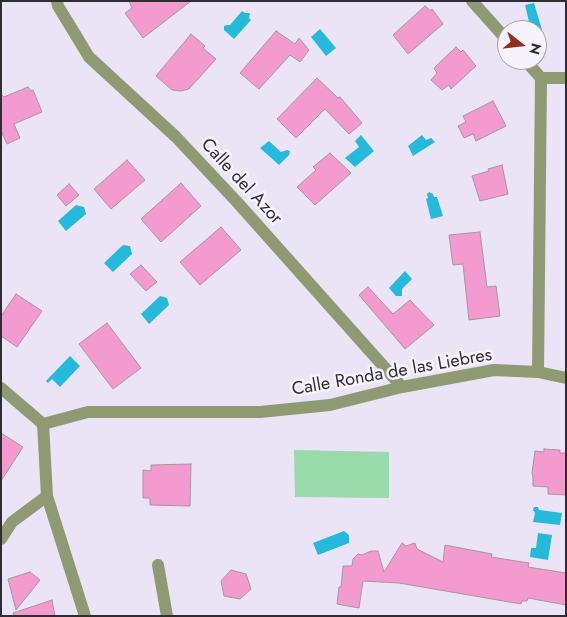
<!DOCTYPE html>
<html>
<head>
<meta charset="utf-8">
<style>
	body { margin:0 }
	#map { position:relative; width:567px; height:617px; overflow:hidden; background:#eae4f6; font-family:Jost,sans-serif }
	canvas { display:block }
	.frame { position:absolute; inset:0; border:2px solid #2f2d34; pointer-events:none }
	.north { position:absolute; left:497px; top:20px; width:50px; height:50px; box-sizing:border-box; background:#f7f3fe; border:1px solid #a7a4ad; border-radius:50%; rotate:106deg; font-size:14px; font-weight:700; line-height:20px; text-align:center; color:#2f2d34 }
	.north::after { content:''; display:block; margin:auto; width:18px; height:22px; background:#962c1b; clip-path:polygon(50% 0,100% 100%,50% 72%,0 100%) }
</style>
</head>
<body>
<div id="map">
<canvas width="567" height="617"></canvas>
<div class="frame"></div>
<div class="north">N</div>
</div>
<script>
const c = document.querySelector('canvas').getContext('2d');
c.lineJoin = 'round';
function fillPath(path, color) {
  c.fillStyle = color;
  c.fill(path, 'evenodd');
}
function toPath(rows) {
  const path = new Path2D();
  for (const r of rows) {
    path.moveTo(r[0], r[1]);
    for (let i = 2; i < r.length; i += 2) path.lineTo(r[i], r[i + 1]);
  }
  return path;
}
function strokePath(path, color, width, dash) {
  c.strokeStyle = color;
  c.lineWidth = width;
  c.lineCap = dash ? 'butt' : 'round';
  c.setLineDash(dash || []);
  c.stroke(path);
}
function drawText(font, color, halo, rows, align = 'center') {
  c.font = font + ' Jost,sans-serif';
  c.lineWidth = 5;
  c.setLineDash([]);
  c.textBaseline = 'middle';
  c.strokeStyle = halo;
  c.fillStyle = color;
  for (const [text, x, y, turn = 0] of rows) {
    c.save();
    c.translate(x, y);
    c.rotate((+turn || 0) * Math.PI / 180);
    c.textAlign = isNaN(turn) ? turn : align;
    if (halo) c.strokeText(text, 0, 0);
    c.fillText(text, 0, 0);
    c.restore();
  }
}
const green = toPath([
	[294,450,389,452,389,498,295,497]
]);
const water = toPath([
	[534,3,542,30,537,31,531,30,525,5],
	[242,11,245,13,250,13,249,18,251,20,234,39,224,30,224,26,227,25,230,25],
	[320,29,336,48,326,56,311,37],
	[361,135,374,151,355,167,345,158,359,147,355,141],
	[422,135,426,140,431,138,435,142,413,156,408,146],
	[269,141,281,152,287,150,290,151,289,155,279,165,260,148],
	[429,192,433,194,434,197,437,197,443,216,431,219,426,199,428,198,427,194],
	[76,205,84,207,86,214,66,231,58,221],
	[123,245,130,246,132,254,113,272,104,263],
	[405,271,412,279,402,289,402,296,396,296,389,288],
	[160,296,167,298,169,305,149,324,141,314],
	[70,356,80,366,60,387,52,379,48,383,46,381],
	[534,507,538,507,539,510,562,513,560,525,533,522,535,513,533,510],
	[344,531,349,535,349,543,318,555,313,543],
	[538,533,552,535,548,560,530,557,531,548,536,548]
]);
const building = toPath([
	[129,1,191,1,143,38,125,13,132,8,129,1],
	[425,6,431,11,432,9,443,24,408,54,393,35,425,6],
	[276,31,295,44,299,38,309,50,300,62,290,55,259,89,240,73,276,31],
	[191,34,205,46,203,48,216,59,189,89,181,91,172,90,156,76,191,34],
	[456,47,461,52,463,50,476,66,451,89,449,85,442,90,431,80,437,73,434,68,456,47],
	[317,78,338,98,340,97,362,123,349,134,325,109,296,138,277,119,317,78],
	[28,87,31,91,33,90,42,112,14,124,20,138,7,144,1,131,1,94,4,97,28,87],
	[493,101,506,126,476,141,473,134,464,138,458,126,466,122,463,116,493,101],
	[330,153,351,173,315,205,297,187,316,170,313,167,330,153],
	[127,160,145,180,111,209,94,189,127,160],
	[502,165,508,194,480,201,472,176,489,171,488,169,502,165],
	[181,183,201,206,161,242,141,219,181,183],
	[69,184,79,195,66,206,57,195,69,184],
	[221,227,241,250,200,285,180,262,221,227],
	[480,232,487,287,496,286,500,316,469,320,463,264,453,265,449,235,480,232],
	[141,265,157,282,146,291,130,274,141,265],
	[368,287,393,314,410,300,434,325,405,349,359,295,368,287],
	[16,294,42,311,17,347,1,336,1,316,16,294],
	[107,323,141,368,113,389,79,344,107,323],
	[1,433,23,447,1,481,1,433],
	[544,449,560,450,560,453,566,453,566,495,548,494,548,487,533,486,533,477,532,473,535,451,544,452,544,449],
	[191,464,190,506,150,505,150,498,143,498,143,470,151,471,151,465,191,464],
	[402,543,406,546,415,543,417,549,443,562,445,545,492,554,491,557,529,563,528,567,566,573,566,605,528,598,527,601,522,601,521,604,399,583,363,581,359,608,337,604,339,587,341,587,343,566,352,566,353,559,358,554,362,555,371,551,378,551,384,572,402,543],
	[231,570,246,574,251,589,240,599,224,596,221,581,231,570],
	[30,572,40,580,16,610,8,579,30,572],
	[52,600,55,616,14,616,13,613,52,600]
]);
const minor = toPath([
	[57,1,58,6,89,57,176,137,237,202,402,387],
	[472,1,507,40],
	[525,60,541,78,538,372],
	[541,78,566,78],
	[1,388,43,424,47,496,85,616],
	[43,424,88,412,260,412,330,405,402,387,494,370,538,372,566,378],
	[1,539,12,522,47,496],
	[158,565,167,616]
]);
const streetNames = [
	["Calle del Azor",241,182,47],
	["Calle Ronda de las Liebres",392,373,-10]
];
fillPath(green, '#98daa9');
fillPath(water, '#25b9db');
fillPath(building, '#f39ace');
strokePath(building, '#a8959f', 1);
strokePath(minor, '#8f9a73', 12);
drawText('18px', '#2f2d34', '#f7f3fe', streetNames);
</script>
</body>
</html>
